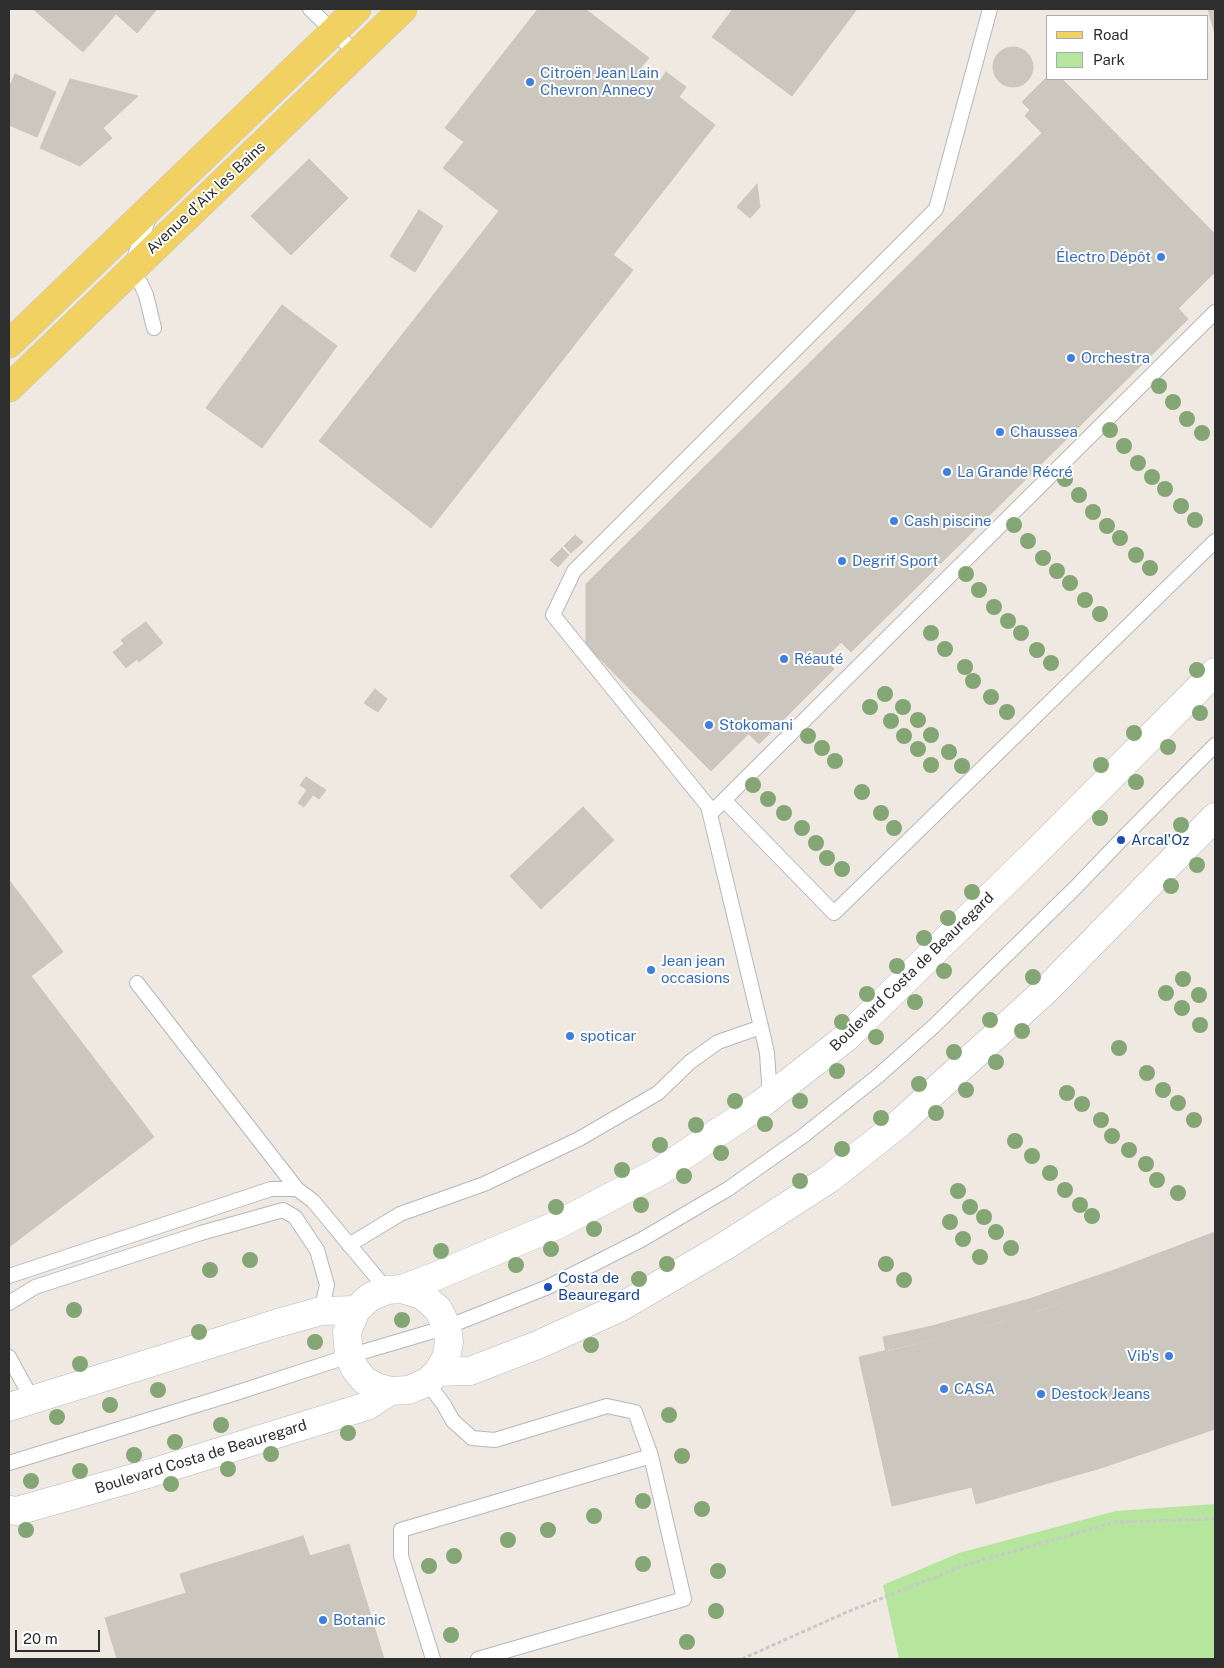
<!DOCTYPE html>
<html>
<head>
<meta charset="utf-8">
<style>
	body { margin:0 }
	#map { position:relative; width:1224px; height:1668px; overflow:hidden; background:#efe9e1; font-family:"Public Sans",sans-serif }
	canvas { display:block }
	.frame { position:absolute; inset:0; border:10px solid #2e2e2e; pointer-events:none }
	.legend { position:absolute; left:1046px; top:15px; width:162px; height:65px; box-sizing:border-box; background:#fff; border:1px solid #ababab; margin:0; padding:6px 9px; list-style:none; font-size:15px; color:#2e2e2e }
	.legend li { display:flex; align-items:center; gap:10px; height:25px }
	.legend b { width:25px; border:1px solid #ababab }
	.scale { position:absolute; left:15px; top:1630px; width:85px; height:22px; box-sizing:border-box; border:2px solid #2e2e2e; border-top:0; padding-left:6px; font-size:15px; line-height:18px; white-space:nowrap; color:#2e2e2e; -webkit-text-stroke:4px #fff; paint-order:stroke }
</style>
</head>
<body>
<div id="map">
<canvas width="1224" height="1668"></canvas>
<div class="frame"></div>
<ul class="legend">
<li><b style="height:6px;background:#f2d163"></b>Road</li>
<li><b style="height:14px;background:#b6e59e"></b>Park</li>
</ul>
<div class="scale">20 m</div>
</div>
<script>
const c = document.querySelector('canvas').getContext('2d');
c.lineJoin = 'round';
function fillPath(path, color) {
  c.fillStyle = color;
  c.fill(path, 'evenodd');
}
function toPath(rows) {
  const path = new Path2D();
  for (const r of rows) {
    if (r.length === 3) {
      path.moveTo(r[0] + r[2], r[1]);
      path.arc(r[0], r[1], r[2], 0, 2 * Math.PI);
      continue;
    }
    path.moveTo(r[0], r[1]);
    for (let i = 2; i < r.length; i += 2) path.lineTo(r[i], r[i + 1]);
  }
  return path;
}
function strokePath(path, color, width, dash) {
  c.strokeStyle = color;
  c.lineWidth = width;
  c.lineCap = dash ? 'butt' : 'round';
  c.setLineDash(dash || []);
  c.stroke(path);
}
function drawText(font, color, halo, rows, align = 'center') {
  c.font = font + ' "Public Sans",sans-serif';
  c.lineWidth = 4;
  c.setLineDash([]);
  c.textBaseline = 'middle';
  c.strokeStyle = halo;
  c.fillStyle = color;
  for (const [text, x, y, turn = 0] of rows) {
    c.save();
    c.translate(x, y);
    c.rotate((+turn || 0) * Math.PI / 180);
    c.textAlign = isNaN(turn) ? turn : align;
    if (halo) c.strokeText(text, 0, 0);
    c.fillText(text, 0, 0);
    c.restore();
  }
}
const green = toPath([
	[1215,1504,1215,1659,899,1659,883,1585,959,1553,1116,1511]
]);
const building = toPath([
	[33,9,157,9,137,33,116,14,83,52,33,9],
	[538,9,585,9,649,58,641,67,715,125,613,255,633,270,431,528,319,441,499,211,443,168,464,142,445,128,538,9],
	[733,9,749,9,722,44,712,37,733,9],
	[749,9,857,9,792,96,722,44,749,9],
	[1208,9,1215,9,1215,34,1208,9],
	[1013,67,20],
	[666,72,686,87,679,97,659,82,666,72],
	[15,74,56,92,37,137,9,125,9,88,15,74],
	[1048,76,1048,79,1062,79,1215,234,1215,272,711,771,586,645,586,584,1042,133,1025,116,1030,110,1022,102,1048,76],
	[70,79,138,96,103,128,112,138,80,166,40,148,70,79],
	[309,159,348,198,291,255,251,216,309,159],
	[757,184,760,207,750,218,737,207,757,184],
	[419,210,443,226,415,272,390,256,419,210],
	[282,305,337,346,262,448,206,408,282,305],
	[1178,308,1188,319,851,652,841,642,1178,308],
	[575,535,583,542,571,553,564,546,575,535],
	[562,548,569,555,558,567,550,560,562,548],
	[146,622,163,643,139,662,137,659,126,668,113,652,124,644,121,640,146,622],
	[824,659,834,669,759,744,749,734,824,659],
	[375,689,381,694,373,709,364,703,375,689],
	[381,694,387,699,378,712,373,709,381,694],
	[306,777,326,790,319,799,313,795,304,807,298,803,307,790,300,785,306,777],
	[583,807,614,840,541,909,510,876,583,807],
	[9,880,63,952,31,976,154,1137,9,1247,9,880],
	[1215,1232,1215,1247,1124,1282,1000,1323,886,1352,883,1337,932,1326,1029,1299,1117,1269,1215,1232],
	[1215,1247,1215,1429,1104,1467,976,1504,972,1487,892,1506,859,1357,955,1334,1040,1311,1124,1282,1215,1247],
	[303,1536,310,1556,349,1544,384,1659,117,1659,105,1618,186,1593,180,1574,303,1536]
]);
const path = toPath([
	[742,1659,847,1612,966,1565,1115,1522,1215,1519]
]);
const lane = toPath([
	[310,9,357,54],
	[149,218,129,272,141,284,146,295,154,328],
	[724,800,834,913,1215,541],
	[710,814,1215,312],
	[137,983,297,1189],
	[770,1097,767,1053,763,1035,708,806,553,615,574,571,936,209,990,9],
	[349,1245,400,1214,484,1184,579,1139,658,1093,690,1062,718,1042,761,1027],
	[9,1276,271,1189,297,1189,313,1201,387,1290],
	[9,1303,35,1287,201,1233,283,1210,295,1217,317,1250,327,1285,321,1311],
	[9,1357,32,1399],
	[427,1382,444,1405,453,1421,472,1438,495,1440,607,1406,635,1412,651,1456,684,1599,478,1659],
	[9,1463,239,1392,349,1356,447,1327,548,1287,641,1240,728,1189,803,1136,878,1076,934,1026,1075,888,1121,840,1215,745],
	[433,1659,401,1556,401,1530,651,1456]
]);
const secondary = toPath([
	[402,1289,422,1295,438,1309,447,1327,449,1342,446,1358,438,1372,427,1382,409,1390,390,1391,376,1387,364,1380,355,1369,349,1356,347,1332,356,1310,370,1297,387,1290,402,1289,429,1279,557,1225,660,1171,761,1104,848,1036,1037,851,1215,672],
	[438,1372,470,1371,540,1344,621,1307,725,1246,829,1179,901,1122,1047,989,1215,817],
	[9,1407,278,1323,321,1311,356,1310],
	[9,1510,17,1511,151,1473,367,1406,390,1391]
]);
const primary = toPath([
	[9,344,357,9],
	[9,388,403,9]
]);
const trees = [
	[1159,386],
	[1173,402],
	[1187,419],
	[1110,430],
	[1202,433],
	[1124,446],
	[1138,463],
	[1152,477],
	[1065,479],
	[1165,489],
	[1079,495],
	[1181,506],
	[1093,512],
	[1195,520],
	[1014,525],
	[1107,526],
	[1120,538],
	[1028,541],
	[1136,555],
	[1043,558],
	[1150,568],
	[1057,571],
	[966,574],
	[1070,583],
	[979,590],
	[1085,600],
	[994,607],
	[1100,614],
	[1008,621],
	[931,633],
	[1021,633],
	[945,649],
	[1037,650],
	[1051,663],
	[965,667],
	[1197,670],
	[973,681],
	[885,694],
	[991,697],
	[870,707],
	[903,707],
	[1007,712],
	[1200,713],
	[918,720],
	[891,721],
	[1134,733],
	[931,735],
	[808,736],
	[904,736],
	[1168,747],
	[822,748],
	[918,749],
	[949,752],
	[835,761],
	[931,765],
	[1101,765],
	[962,766],
	[1136,782],
	[753,785],
	[862,792],
	[768,799],
	[784,813],
	[881,813],
	[1100,818],
	[1181,825],
	[802,828],
	[894,828],
	[816,843],
	[827,858],
	[1197,865],
	[842,869],
	[1171,886],
	[972,892],
	[948,918],
	[924,938],
	[897,966],
	[944,971],
	[1033,977],
	[1183,979],
	[1166,993],
	[867,994],
	[1199,995],
	[915,1002],
	[1182,1008],
	[990,1020],
	[842,1022],
	[1200,1025],
	[1022,1031],
	[876,1037],
	[1119,1048],
	[954,1052],
	[996,1062],
	[837,1071],
	[1147,1073],
	[919,1084],
	[966,1090],
	[1163,1090],
	[1067,1093],
	[735,1101],
	[800,1101],
	[1178,1103],
	[1082,1104],
	[936,1113],
	[881,1118],
	[1101,1120],
	[1194,1120],
	[765,1124],
	[696,1125],
	[1112,1136],
	[1015,1141],
	[660,1145],
	[842,1149],
	[1129,1150],
	[721,1153],
	[1032,1156],
	[1146,1164],
	[622,1170],
	[1050,1173],
	[684,1176],
	[1157,1180],
	[800,1181],
	[1065,1190],
	[958,1191],
	[1178,1193],
	[641,1205],
	[1080,1205],
	[556,1207],
	[970,1207],
	[1092,1216],
	[984,1217],
	[950,1222],
	[594,1229],
	[996,1232],
	[963,1239],
	[1011,1248],
	[551,1249],
	[441,1251],
	[980,1257],
	[250,1260],
	[667,1264],
	[886,1264],
	[516,1265],
	[210,1270],
	[639,1279],
	[904,1280],
	[74,1310],
	[402,1320],
	[199,1332],
	[315,1342],
	[591,1345],
	[80,1364],
	[158,1390],
	[110,1405],
	[669,1415],
	[57,1417],
	[221,1425],
	[348,1433],
	[175,1442],
	[271,1454],
	[134,1455],
	[682,1456],
	[228,1469],
	[80,1471],
	[31,1481],
	[171,1484],
	[643,1501],
	[702,1509],
	[594,1516],
	[26,1530],
	[548,1530],
	[508,1540],
	[454,1556],
	[643,1564],
	[429,1566],
	[718,1571],
	[716,1611],
	[451,1635],
	[687,1642]
];
const markers = [
	[530,82,5,"#3f7fe0"],
	[1161,257,5,"#3f7fe0"],
	[1071,358,5,"#3f7fe0"],
	[1000,432,5,"#3f7fe0"],
	[947,472,5,"#3f7fe0"],
	[894,521,5,"#3f7fe0"],
	[842,561,5,"#3f7fe0"],
	[784,659,5,"#3f7fe0"],
	[709,725,5,"#3f7fe0"],
	[1121,840,5,"#1a4fb4"],
	[651,970,5,"#3f7fe0"],
	[570,1036,5,"#3f7fe0"],
	[548,1287,5,"#1a4fb4"],
	[1169,1356,5,"#3f7fe0"],
	[944,1389,5,"#3f7fe0"],
	[1041,1394,5,"#3f7fe0"],
	[323,1620,5,"#3f7fe0"]
];
const shopNames = [
	["Citroën Jean Lain",540,73],
	["Chevron Annecy",540,90],
	["Électro Dépôt",1151,257,"right"],
	["Orchestra",1081,358],
	["Chaussea",1010,432],
	["La Grande Récré",957,472],
	["Cash piscine",904,521],
	["Degrif Sport",852,561],
	["Réauté",794,659],
	["Stokomani",719,725],
	["Jean jean",661,961],
	["occasions",661,978],
	["spoticar",580,1036],
	["Vib's",1159,1356,"right"],
	["CASA",954,1389],
	["Destock Jeans",1051,1394],
	["Botanic",333,1620]
];
const streetNames = [
	["Avenue d'Aix les Bains",206,198,-43],
	["Boulevard Costa de Beauregard",912,972,-44],
	["Boulevard Costa de Beauregard",201,1457,-17]
];
const transitNames = [
	["Arcal'Oz",1131,840],
	["Costa de",558,1278],
	["Beauregard",558,1295]
];
fillPath(green, '#b6e59e');
fillPath(building, '#cbc7bf');
strokePath(building, '#cbc5ba', 1);
strokePath(lane, '#b4b7c1', 16);
strokePath(secondary, '#b4b7c1', 29);
strokePath(primary, '#c9c9c9', 29);
strokePath(path, '#c9c9c9', 3, [4, 2.5]);
strokePath(lane, '#fff', 14);
strokePath(secondary, '#fff', 28);
strokePath(primary, '#f2d163', 28);
c.fillStyle = '#84a574';
for (const [x, y] of trees) {
  c.beginPath();
  c.arc(x, y, 8, 0, 2 * Math.PI);
  c.fill();
}
for (const [x, y, r, color] of markers) {
  const dot = new Path2D();
  dot.arc(x, y, r, 0, 2 * Math.PI);
  c.fillStyle = color;
  c.fill(dot);
  strokePath(dot, '#fff', 2);
}
drawText('15px', '#366cbe', '#fff', shopNames, 'left');
drawText('15px', '#2e2e2e', '#fff', streetNames);
drawText('15px', '#164399', '#fff', transitNames, 'left');
</script>
</body>
</html>
